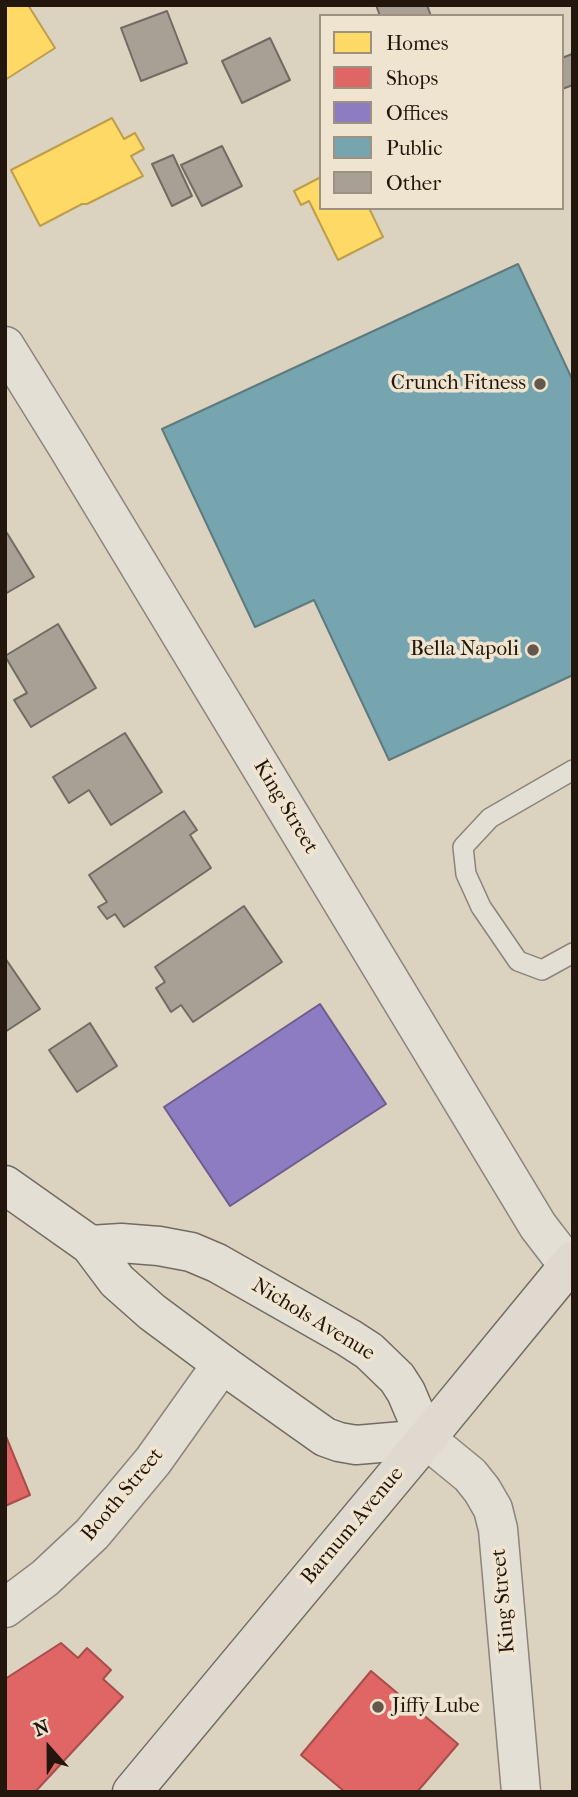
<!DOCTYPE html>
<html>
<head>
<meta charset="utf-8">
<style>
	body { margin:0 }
	#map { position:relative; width:578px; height:1797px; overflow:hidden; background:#dcd2c0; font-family:"IM FELL French Canon",serif }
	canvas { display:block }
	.frame { position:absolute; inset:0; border:7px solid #23160c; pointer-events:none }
	.legend { position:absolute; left:319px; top:14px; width:245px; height:196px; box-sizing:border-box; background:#efe4cf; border:2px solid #9d9281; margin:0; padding:9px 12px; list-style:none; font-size:21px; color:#23160c }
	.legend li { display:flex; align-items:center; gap:14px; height:35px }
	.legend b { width:35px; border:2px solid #9d9281 }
	.north { position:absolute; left:14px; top:1713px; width:70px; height:70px; -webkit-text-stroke:5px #efe4cf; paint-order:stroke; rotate:339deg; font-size:19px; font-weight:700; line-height:28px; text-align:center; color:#23160c }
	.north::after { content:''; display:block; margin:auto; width:24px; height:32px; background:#23160c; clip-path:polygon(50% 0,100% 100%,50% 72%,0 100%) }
</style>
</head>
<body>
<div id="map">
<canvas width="578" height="1797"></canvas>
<div class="frame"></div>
<ul class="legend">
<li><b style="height:19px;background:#ffd966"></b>Homes</li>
<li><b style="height:19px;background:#e06666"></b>Shops</li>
<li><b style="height:19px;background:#8e7cc3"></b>Offices</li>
<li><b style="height:19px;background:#76a5af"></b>Public</li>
<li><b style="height:19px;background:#a8a094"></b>Other</li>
</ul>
<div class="north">N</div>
</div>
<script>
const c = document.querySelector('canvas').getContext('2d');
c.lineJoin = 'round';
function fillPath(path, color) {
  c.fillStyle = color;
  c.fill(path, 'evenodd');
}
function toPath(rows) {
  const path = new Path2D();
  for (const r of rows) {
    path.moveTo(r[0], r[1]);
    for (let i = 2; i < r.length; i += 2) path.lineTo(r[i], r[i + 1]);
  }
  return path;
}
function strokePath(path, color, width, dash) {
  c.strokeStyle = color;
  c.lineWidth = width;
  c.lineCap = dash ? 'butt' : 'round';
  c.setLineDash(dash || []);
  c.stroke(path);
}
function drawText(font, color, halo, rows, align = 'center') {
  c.font = font + ' "IM FELL French Canon",serif';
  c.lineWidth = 7;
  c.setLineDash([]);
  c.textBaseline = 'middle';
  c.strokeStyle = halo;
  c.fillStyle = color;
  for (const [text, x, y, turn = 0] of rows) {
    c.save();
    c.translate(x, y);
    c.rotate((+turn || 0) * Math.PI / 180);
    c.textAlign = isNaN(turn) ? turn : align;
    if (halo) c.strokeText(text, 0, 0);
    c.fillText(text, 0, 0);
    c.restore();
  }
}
const homes = toPath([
	[5,5,28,5,55,48,5,80,5,5],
	[112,118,124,139,135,133,144,149,131,156,143,176,87,204,82,204,40,226,11,170,112,118],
	[321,177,321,208,369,208,383,237,338,260,309,201,301,205,294,191,321,177]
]);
const shops = toPath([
	[5,1434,30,1495,5,1506,5,1434],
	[61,1643,78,1658,87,1648,111,1670,103,1679,123,1697,35,1792,5,1792,5,1679,61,1643],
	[371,1671,458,1744,417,1792,345,1792,301,1755,371,1671]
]);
const offices = toPath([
	[320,1004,386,1104,230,1206,164,1107,320,1004]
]);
const public = toPath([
	[518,264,573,381,573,675,389,760,314,600,255,627,162,429,518,264]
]);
const building = toPath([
	[376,5,427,5,431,16,380,16,376,5],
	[167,11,187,63,141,81,121,28,167,11],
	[270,38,290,80,242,103,222,61,270,38],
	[572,54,573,85,562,89,562,58,572,54],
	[222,146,242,186,202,206,181,165,222,146],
	[173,155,192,196,172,206,152,164,173,155],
	[7,533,34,577,5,594,5,534,7,533],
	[58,624,96,688,31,727,14,700,27,693,5,656,58,624],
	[125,733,162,792,111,825,89,790,69,803,53,777,125,733],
	[184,811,197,830,190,835,211,868,124,927,115,914,107,919,98,907,107,902,89,875,184,811],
	[244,906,282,962,193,1022,181,1005,171,1012,156,988,165,982,155,967,244,906],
	[5,958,40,1009,5,1032,5,958],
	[90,1023,117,1066,77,1092,49,1050,90,1023]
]);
const lane = toPath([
	[573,770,490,818,463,847,466,874,481,907,518,961,542,970,573,953]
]);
const street = toPath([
	[5,346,67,446,538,1226,568,1265,573,1266],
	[426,1439,470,1475,482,1490,493,1509,498,1529,521,1792],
	[5,1608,45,1578,92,1534,153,1461,222,1364]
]);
const secondary = toPath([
	[5,1185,90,1245,117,1281,152,1312,222,1364,325,1437,339,1442,356,1445,426,1439,406,1392,397,1378,369,1351,349,1338,217,1263,191,1252,159,1246,121,1243,90,1245]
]);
const primary = toPath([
	[132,1792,426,1439,573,1260]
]);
const markers = [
	[540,384,7,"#64584b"],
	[533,650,7,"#64584b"],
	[378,1707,7,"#64584b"]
];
const poiNames = [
	["Crunch Fitness",526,384],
	["Bella Napoli",519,650],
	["Jiffy Lube",392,1707,"left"]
];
const streetNames = [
	["King Street",285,807,59],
	["Nichols Avenue",313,1320,31],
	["Booth Street",123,1495,-50],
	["Barnum Avenue",353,1526,-50],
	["King Street",504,1601,-95]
];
fillPath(homes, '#ffd966');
strokePath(homes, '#bd9e4b', 2);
fillPath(shops, '#e06666');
strokePath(shops, '#a74e4b', 2);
fillPath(offices, '#8e7cc3');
strokePath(offices, '#6e5d8c', 2);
fillPath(public, '#76a5af');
strokePath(public, '#5d7a7e', 2);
fillPath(building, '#a8a094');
strokePath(building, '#726b61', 2);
strokePath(lane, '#8c847a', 22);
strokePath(street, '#8c847a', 41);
strokePath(secondary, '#726b61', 41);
strokePath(primary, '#726b61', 41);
strokePath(lane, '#e4dfd5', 19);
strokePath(street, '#e4dfd5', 38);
strokePath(secondary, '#e4dfd5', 38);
strokePath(primary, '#dfd9cf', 38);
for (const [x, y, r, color] of markers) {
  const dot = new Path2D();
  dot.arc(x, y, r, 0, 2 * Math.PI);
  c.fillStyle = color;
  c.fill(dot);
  strokePath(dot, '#efe4cf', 2.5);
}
drawText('21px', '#23160c', '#efe4cf', poiNames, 'right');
drawText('21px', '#23160c', '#efe4cf', streetNames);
</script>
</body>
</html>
